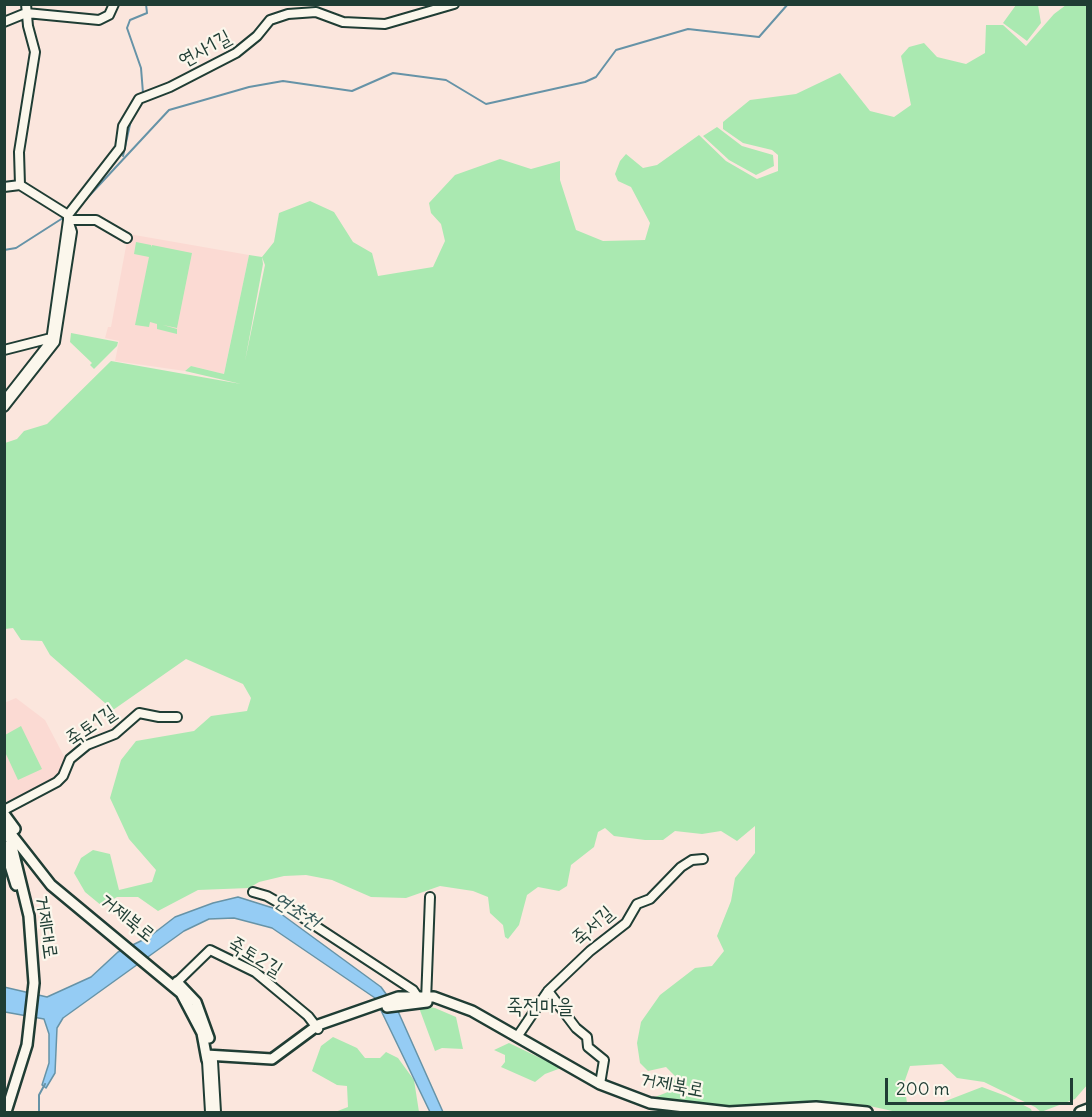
<!DOCTYPE html>
<html>
<head>
<meta charset="utf-8">
<style>
	body { margin:0 }
	#map { position:relative; width:1092px; height:1117px; overflow:hidden; background:#fbe6dd; font-family:Delius,sans-serif }
	canvas { display:block }
	.frame { position:absolute; inset:0; border:6px solid #1f3d34; pointer-events:none }
	.scale { position:absolute; left:885px; top:1078px; width:188px; height:27px; box-sizing:border-box; border:3px solid #1f3d34; border-top:0; padding-left:8px; font-size:18px; line-height:21px; white-space:nowrap; color:#1f3d34; -webkit-text-stroke:4px #fbf7ec; paint-order:stroke }
</style>
</head>
<body>
<div id="map">
<canvas width="1092" height="1117"></canvas>
<div class="frame"></div>
<div class="scale">200 m</div>
</div>
<script>
const c = document.querySelector('canvas').getContext('2d');
c.lineJoin = 'round';
function fillPath(path, color) {
  c.fillStyle = color;
  c.fill(path, 'evenodd');
}
function toPath(rows) {
  const path = new Path2D();
  for (const r of rows) {
    path.moveTo(r[0], r[1]);
    for (let i = 2; i < r.length; i += 2) path.lineTo(r[i], r[i + 1]);
  }
  return path;
}
function strokePath(path, color, width, dash) {
  c.strokeStyle = color;
  c.lineWidth = width;
  c.lineCap = dash ? 'butt' : 'round';
  c.setLineDash(dash || []);
  c.stroke(path);
}
function drawText(font, color, halo, rows, align = 'center') {
  c.font = font + ' Delius,"Poor Story",sans-serif';
  c.lineWidth = 4.5;
  c.setLineDash([]);
  c.textBaseline = 'middle';
  c.strokeStyle = halo;
  c.fillStyle = color;
  for (const [text, x, y, turn = 0] of rows) {
    c.save();
    c.translate(x, y);
    c.rotate((+turn || 0) * Math.PI / 180);
    c.textAlign = isNaN(turn) ? turn : align;
    if (halo) c.strokeText(text, 0, 0);
    c.fillText(text, 0, 0);
    c.restore();
  }
}
const built = toPath([
	[123,233,249,255,224,374,191,366,185,371,115,361,119,341,105,338,108,327,111,327,127,241],
	[16,698,45,720,66,760,62,776,7,807,4,799,4,703]
]);
const green = toPath([
	[1016,5,1038,5,1041,23,1027,41,1003,23],
	[1066,5,1087,5,1088,1084,1075,1099,1041,1112,1035,1107,984,1082,957,1078,942,1064,910,1066,904,1083,907,1103,938,1104,982,1087,1006,1096,1031,1109,1032,1112,897,1112,865,1105,832,1103,761,1111,650,1099,668,1092,676,1077,666,1067,648,1071,640,1063,637,1043,641,1022,660,995,695,968,712,966,724,951,717,936,731,901,735,878,755,853,755,826,737,841,721,831,702,834,675,831,663,840,645,840,614,836,605,828,598,832,594,847,571,865,567,886,559,891,538,887,527,895,519,925,508,939,505,937,503,925,490,913,488,897,473,891,440,886,406,898,371,897,332,880,306,875,284,876,259,882,249,888,198,890,158,911,138,897,117,897,102,906,85,892,74,873,81,858,93,850,110,854,119,890,152,882,156,870,129,839,110,798,121,760,136,741,194,731,211,716,247,711,251,698,243,684,186,659,113,710,50,655,42,641,21,640,13,628,5,629,5,443,17,439,24,431,47,424,111,361,241,384,185,371,191,366,224,374,249,255,262,257,263,264,245,361,265,265,262,257,274,242,279,213,310,201,334,212,353,242,372,253,378,276,433,267,445,241,441,224,431,213,429,203,455,175,500,159,531,169,560,161,560,180,576,230,603,241,645,240,650,223,631,187,618,181,615,174,620,161,626,154,643,168,657,165,699,135,726,161,757,179,778,171,778,155,772,150,743,143,723,129,723,122,750,100,796,94,840,73,870,111,894,117,911,105,901,56,909,47,924,43,937,57,966,64,985,53,986,25,1003,25,1026,46,1054,14],
	[717,127,742,146,773,155,774,166,756,175,729,160,703,136],
	[136,242,151,245,151,247,152,245,192,253,177,328,163,325,177,329,177,334,157,329,157,324,150,322,149,327,135,325,149,257,134,254],
	[71,333,118,342,117,346,94,369,90,365,92,363,70,342],
	[21,726,42,769,18,780,5,752,5,735],
	[418,1005,435,1008,456,1017,463,1049,442,1048,435,1051],
	[333,1037,357,1048,365,1058,380,1058,386,1052,398,1058,414,1080,419,1112,335,1112,348,1107,347,1086,337,1085,312,1071,321,1046],
	[509,1043,561,1068,545,1074,535,1082,501,1067,505,1062,505,1055,494,1050]
]);
const water = toPath([
	[238,897,273,908,381,987,397,1009,443,1112,430,1112,375,998,272,928,234,918,209,919,184,931,63,1018,57,1028,55,1073,46,1088,42,1085,49,1063,49,1034,44,1019,5,1012,4,987,47,997,91,977,118,952,149,937,175,917,213,903,238,897]
]);
const stream = toPath([
	[143,93,141,68,127,28,130,20,147,13,146,4],
	[123,156,131,120,143,101],
	[76,210,169,110,183,106,249,87,283,81,352,91,393,73,446,80,486,104,585,82,596,77,616,50,688,29,759,37,788,4],
	[4,250,16,248,66,216],
	[39,1112,39,1095,45,1084]
]);
const minor = toPath([
	[4,22,26,13,99,20,109,15,114,4],
	[20,185,68,215],
	[4,187,20,185,19,152,35,52,28,26,26,4],
	[127,238,96,220,68,220,68,215,120,148,123,126,139,99,170,87,236,53,257,36,270,20,288,14,316,12,343,22,385,24,454,4],
	[4,350,55,337],
	[4,401,51,341,68,220,72,232,55,342,4,407],
	[4,810,57,782,63,776,70,759,87,745,115,734,139,713,159,717,177,717],
	[253,892,267,896,288,908,413,990,417,996],
	[174,985,210,950,255,972,308,1016,318,1029],
	[548,991,576,1028,587,1037,588,1047,604,1060,600,1084],
	[426,1001,430,897],
	[517,1037,548,991,590,951,626,923,637,904,650,899,681,867,692,860,703,859],
	[207,1061,210,1112],
	[213,1061,216,1112]
]);
const major = toPath([
	[4,814,15,829],
	[4,825,51,885,181,993,202,1033,207,1060],
	[4,846,16,885],
	[177,982,196,1002,209,1038],
	[387,1007,427,1002],
	[206,1055,272,1059,318,1025,398,997,434,997,472,1011,600,1084,650,1103,729,1112,816,1107,867,1112],
	[6,1112,27,1045,34,983,29,916,8,830],
	[1080,1112,1088,1109]
]);
const streetNames = [
	["연사1길",205,49,-28],
	["죽토1길",91,726,-34],
	["거제북로",127,918,39],
	["죽서길",593,926,-41],
	["거제대로",46,927,82],
	["죽토2길",255,957,31],
	["거제북로",672,1085,11]
];
const waterNames = [
	["연초천",296,911,32]
];
const neighbourhoodNames = [
	["죽전마을",540,1007]
];
fillPath(built, '#fbdad3');
fillPath(green, '#aae9b1');
fillPath(water, '#95ccf4');
strokePath(water, '#6693a7', 1.5);
strokePath(stream, '#6693a7', 2);
strokePath(minor, '#1f3d34', 12);
strokePath(major, '#1f3d34', 14);
strokePath(minor, '#fbf7ec', 8);
strokePath(major, '#fbf7ec', 9);
drawText('20px', '#1f3d34', '#fbf7ec', streetNames);
drawText('italic 21px', '#375a5a', '#fbf7ec', waterNames);
drawText('21px', '#1f3d34', '#fbf7ec', neighbourhoodNames);
</script>
</body>
</html>
